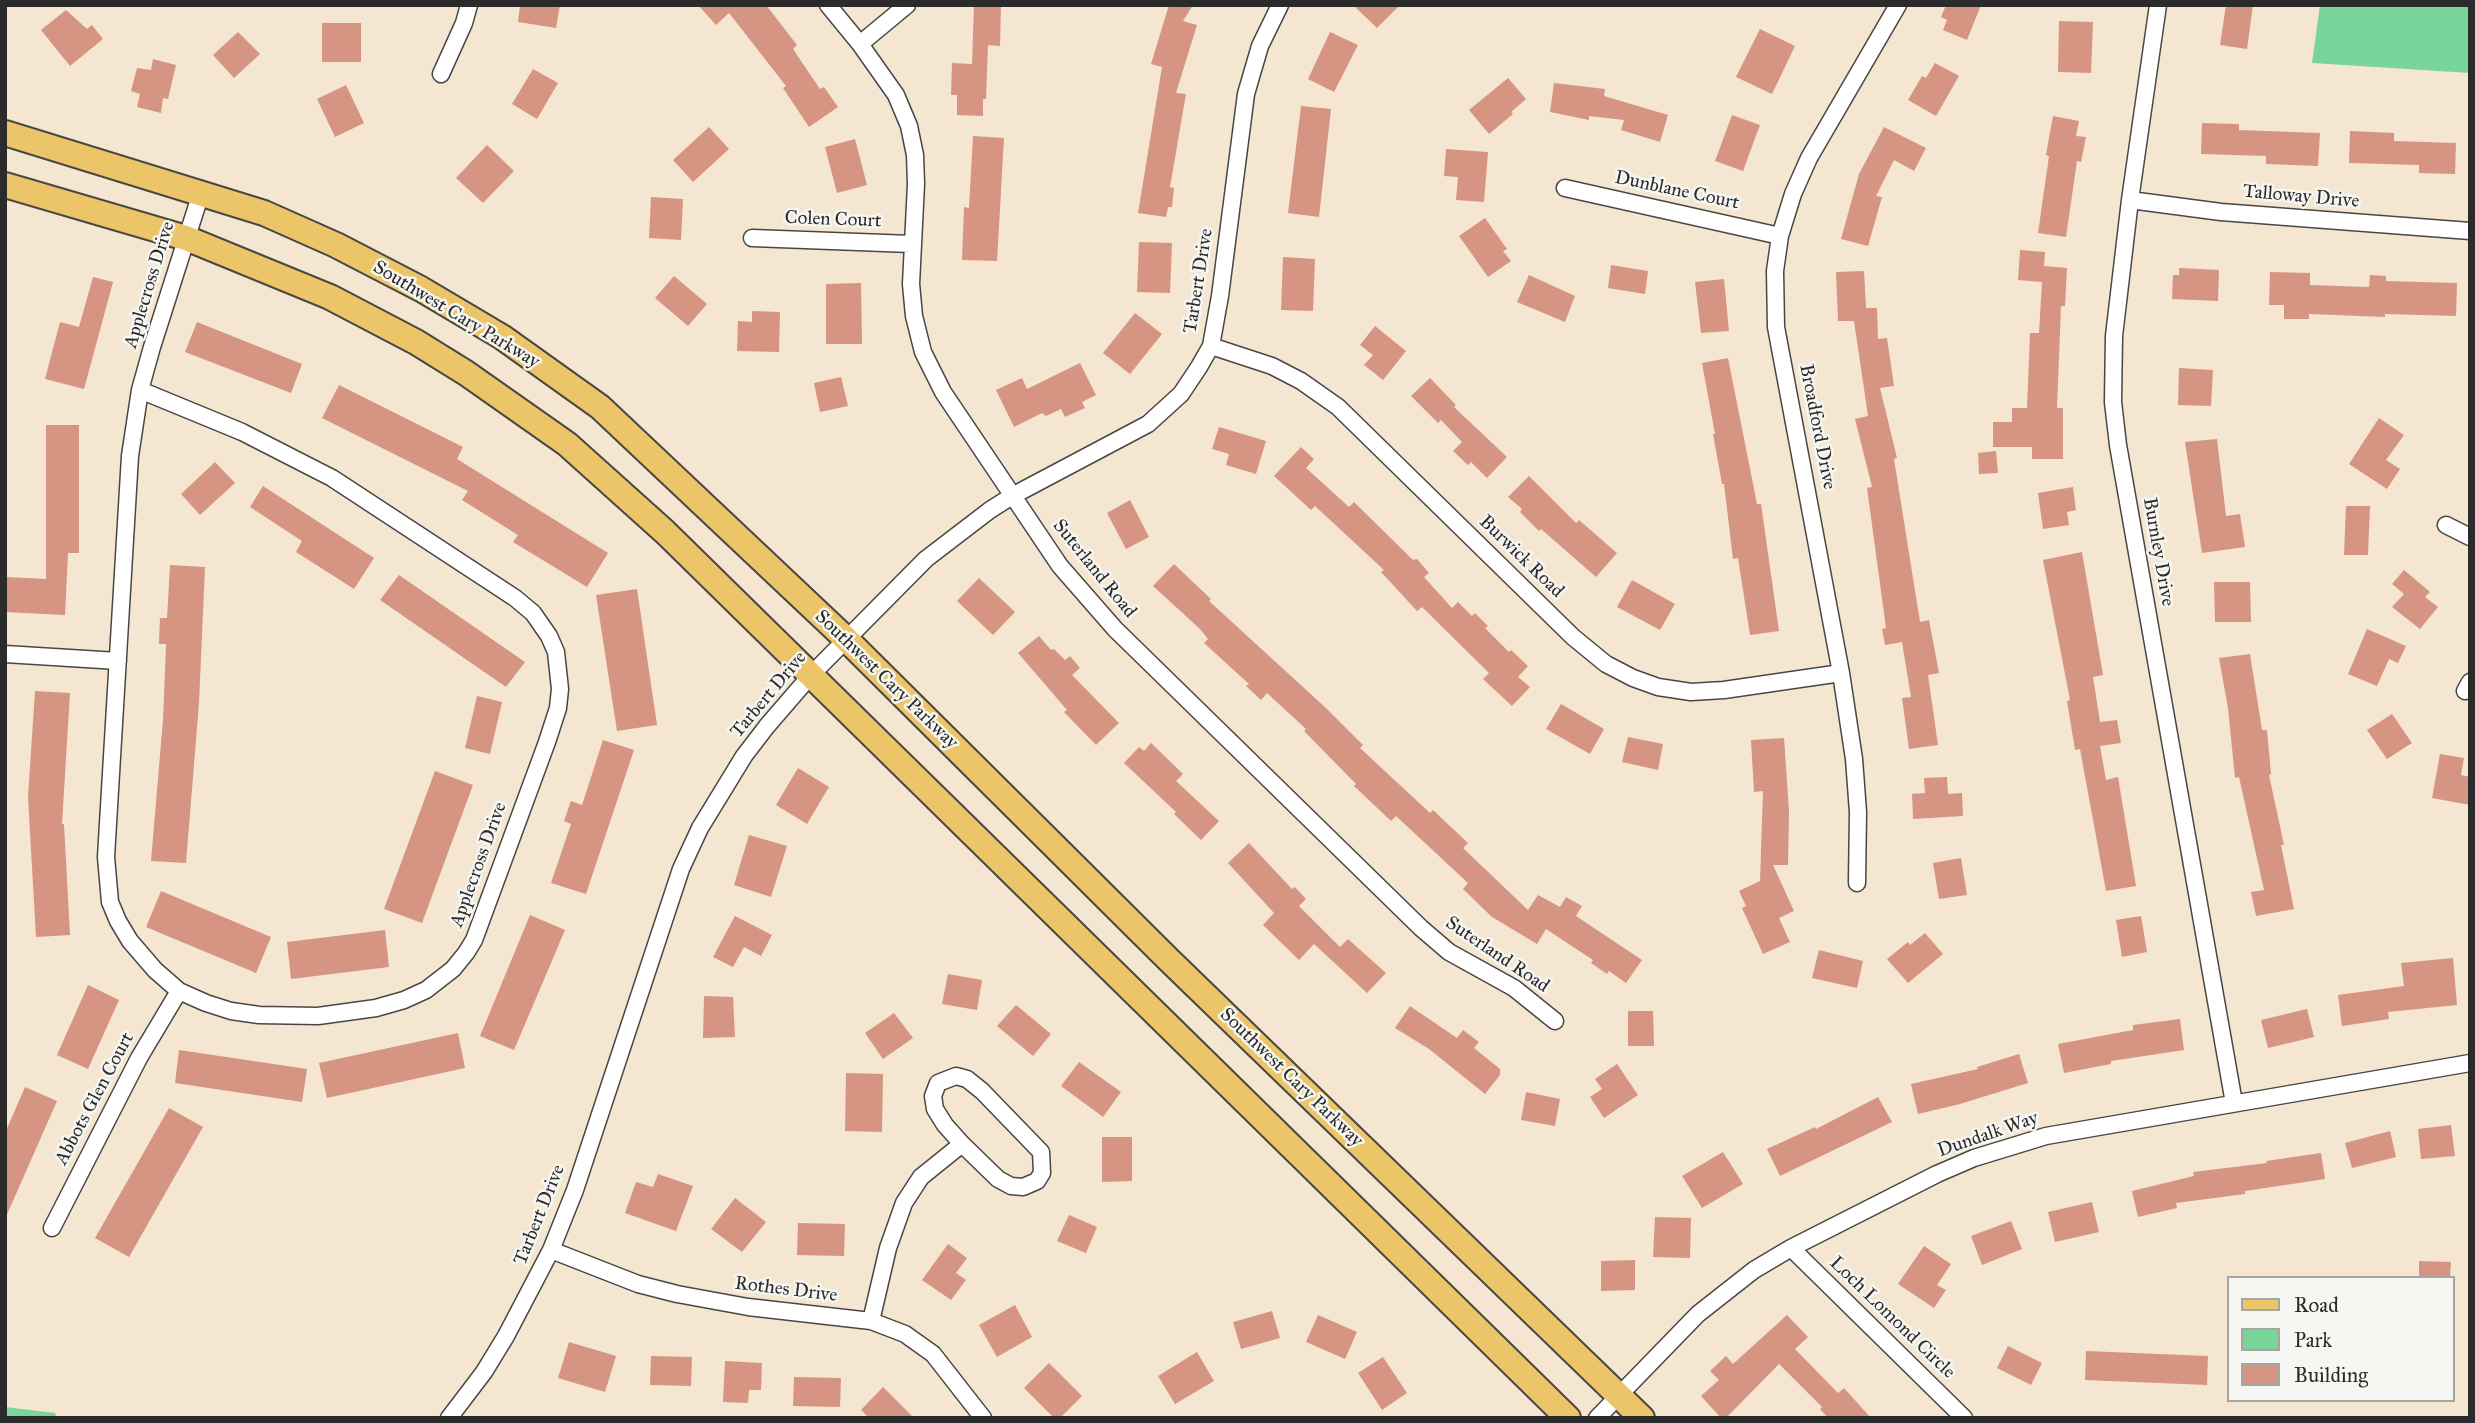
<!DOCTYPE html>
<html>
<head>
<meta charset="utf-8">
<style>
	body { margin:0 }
	#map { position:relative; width:2475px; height:1423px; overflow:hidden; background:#f4e6d1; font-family:"IM FELL Great Primer",serif }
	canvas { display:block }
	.frame { position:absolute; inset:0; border:7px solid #2b2b2b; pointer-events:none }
	.legend { position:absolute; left:2227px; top:1276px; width:228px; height:126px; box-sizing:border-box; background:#f6f6f2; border:2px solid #a5a5a2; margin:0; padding:9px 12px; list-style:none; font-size:21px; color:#2b2b2b }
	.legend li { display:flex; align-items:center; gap:14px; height:35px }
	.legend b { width:35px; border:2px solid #a5a5a2 }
</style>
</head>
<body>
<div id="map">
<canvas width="2475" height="1423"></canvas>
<div class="frame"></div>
<ul class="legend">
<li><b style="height:9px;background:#edc569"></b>Road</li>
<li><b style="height:19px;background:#7ad59b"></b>Park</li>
<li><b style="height:19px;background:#d59582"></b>Building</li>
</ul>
</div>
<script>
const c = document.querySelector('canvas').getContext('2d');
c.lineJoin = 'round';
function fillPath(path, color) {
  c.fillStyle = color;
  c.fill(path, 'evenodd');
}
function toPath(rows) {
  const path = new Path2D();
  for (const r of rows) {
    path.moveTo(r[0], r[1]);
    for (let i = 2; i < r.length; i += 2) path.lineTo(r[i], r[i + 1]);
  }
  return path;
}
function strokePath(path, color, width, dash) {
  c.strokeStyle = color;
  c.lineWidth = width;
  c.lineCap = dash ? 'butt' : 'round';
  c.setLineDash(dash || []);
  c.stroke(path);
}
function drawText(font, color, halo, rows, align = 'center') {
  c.font = font + ' "IM FELL Great Primer",serif';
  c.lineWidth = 5;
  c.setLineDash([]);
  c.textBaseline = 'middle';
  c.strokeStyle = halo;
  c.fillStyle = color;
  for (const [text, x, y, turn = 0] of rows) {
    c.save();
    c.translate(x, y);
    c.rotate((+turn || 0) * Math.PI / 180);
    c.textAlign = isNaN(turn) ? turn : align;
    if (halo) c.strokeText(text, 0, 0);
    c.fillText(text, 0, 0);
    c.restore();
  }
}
const green = toPath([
	[2320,5,2470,5,2470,73,2312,63],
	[5,1407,55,1413,57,1418,5,1418]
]);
const building = toPath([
	[520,5,560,5,556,28,518,22],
	[698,5,766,5,797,45,793,49,820,89,824,87,838,107,809,127,783,88,786,86,729,13,716,25],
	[974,5,1001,5,1000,46,988,45,986,99,983,99,983,116,957,115,957,95,951,95,952,63,972,64],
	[1169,5,1193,5,1183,21,1197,25,1176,93,1186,94,1170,187,1174,188,1172,207,1168,207,1166,217,1138,213,1162,67,1151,64],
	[1353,5,1400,5,1377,28],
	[1946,5,1981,5,1967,40,1943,30,1947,20,1941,17],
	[2226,5,2253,5,2247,49,2220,45],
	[66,10,87,29,92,25,103,39,70,66,41,30],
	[2059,21,2093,22,2091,73,2058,72],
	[322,23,361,23,361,62,322,62],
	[1760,29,1795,46,1772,94,1736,77],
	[238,32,260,54,234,78,213,55],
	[1330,32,1358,45,1334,92,1308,79],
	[153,59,176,65,168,99,163,98,161,113,137,107,140,94,131,91,137,68,151,70],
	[1935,63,1959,76,1936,116,1908,100,1922,76,1926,78],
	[533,69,558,83,537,119,512,104],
	[1508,78,1526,99,1511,112,1513,114,1489,134,1469,110],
	[1554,83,1605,89,1604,96,1668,115,1660,142,1621,130,1624,120,1589,116,1589,120,1550,112],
	[346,85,364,123,335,137,317,99],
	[1301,106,1331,109,1319,217,1288,213],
	[1732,115,1760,125,1743,171,1715,161],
	[2053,116,2079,121,2076,136,2086,137,2081,162,2077,161,2066,237,2038,233,2049,156,2046,155],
	[2202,123,2239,124,2239,130,2320,133,2318,166,2266,164,2266,156,2201,154],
	[709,127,729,149,693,182,673,160],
	[1884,127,1926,148,1914,171,1894,160,1876,196,1882,197,1868,246,1841,239,1859,174],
	[2350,131,2394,133,2394,141,2456,143,2455,174,2419,173,2419,165,2349,163],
	[973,136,1004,138,997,261,962,260,964,207,969,208],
	[855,139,867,185,837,193,825,147],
	[487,145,514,171,483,203,456,178],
	[1446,149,1488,152,1484,202,1456,200,1458,177,1444,176],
	[651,197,683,199,681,240,649,238],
	[1485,218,1507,249,1503,251,1511,261,1488,277,1459,236],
	[1139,242,1172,243,1170,293,1137,292],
	[2020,250,2045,252,2044,266,2067,268,2065,306,2061,306,2057,408,2063,408,2063,459,2032,459,2032,447,1993,447,1993,422,2012,422,2012,408,2027,408,2030,333,2039,333,2042,282,2018,280],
	[1283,257,1315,259,1313,311,1281,310],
	[1611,265,1648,271,1645,294,1608,288],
	[2179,268,2219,270,2218,301,2172,299,2173,275,2179,275],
	[1864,271,1866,308,1877,308,1878,339,1887,338,1894,386,1880,388,1897,458,1894,459,1920,622,1929,620,1939,673,1928,675,1938,745,1909,749,1902,698,1911,697,1902,642,1885,645,1882,629,1886,628,1867,488,1872,487,1855,419,1868,416,1854,321,1838,321,1836,272],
	[2270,272,2310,273,2310,285,2369,287,2370,275,2386,276,2386,281,2457,283,2456,316,2385,314,2385,317,2309,314,2309,319,2284,319,2284,305,2269,305],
	[1529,275,1575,296,1565,322,1517,302],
	[674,276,707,304,688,326,655,298],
	[93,277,113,282,84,389,45,379,60,322,79,327],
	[1724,279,1729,331,1701,333,1695,282],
	[861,283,862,344,826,344,826,284],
	[752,311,780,312,779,352,737,351,738,321,752,322],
	[1135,313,1162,334,1130,374,1103,353],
	[197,322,302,364,291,393,185,352],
	[1375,326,1406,351,1383,380,1364,365,1373,355,1360,345],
	[1728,358,1757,504,1761,504,1779,631,1750,635,1738,558,1733,559,1724,484,1722,484,1713,434,1715,434,1702,363],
	[1080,363,1096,395,1082,402,1085,408,1065,417,1061,409,1046,416,1042,413,1014,427,996,390,1022,378,1027,389],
	[2179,368,2213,370,2211,406,2178,405],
	[841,377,848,406,820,412,814,383],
	[1430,378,1456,405,1454,407,1507,457,1487,478,1471,462,1468,465,1453,451,1462,442,1441,420,1438,423,1411,396],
	[339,385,463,447,457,459,608,553,587,587,513,542,518,535,462,500,468,491,322,418],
	[2379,418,2404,435,2386,460,2400,469,2387,489,2349,464],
	[46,425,79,425,79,553,68,553,65,615,5,612,5,577,46,579],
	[1219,427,1266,441,1256,474,1226,465,1229,454,1212,449],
	[2217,439,2226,516,2240,514,2245,547,2202,553,2185,442],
	[1301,447,1314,459,1306,468,1349,507,1354,502,1413,560,1417,559,1429,573,1424,577,1452,608,1458,602,1472,616,1475,613,1488,626,1485,628,1509,652,1511,650,1528,666,1518,677,1530,687,1512,706,1483,679,1489,673,1422,607,1417,611,1381,572,1384,570,1315,506,1311,510,1274,476],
	[1996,451,1998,473,1979,474,1978,453],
	[215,462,235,483,200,515,181,494],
	[1529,476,1576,523,1579,520,1617,553,1596,577,1541,529,1539,531,1520,512,1522,509,1508,497],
	[263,486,374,558,354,589,296,552,302,541,250,507],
	[2073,487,2076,510,2067,512,2069,525,2043,529,2038,493],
	[1130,500,1149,537,1126,549,1107,513],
	[2346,506,2370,506,2368,555,2344,555],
	[2082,552,2103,675,2093,677,2100,722,2117,720,2121,743,2100,746,2106,780,2118,777,2136,886,2106,891,2080,749,2075,750,2067,701,2070,700,2043,560],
	[1174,564,1211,599,1209,601,1327,709,1363,745,1360,748,1430,813,1433,810,1468,843,1463,848,1528,910,1538,895,1560,907,1566,897,1582,906,1576,916,1642,960,1626,983,1609,971,1607,974,1591,963,1593,960,1546,929,1537,944,1492,917,1463,889,1468,883,1396,816,1391,821,1354,786,1356,784,1304,731,1306,729,1267,693,1261,700,1246,686,1249,684,1204,643,1208,639,1200,629,1153,586],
	[170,565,205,567,199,703,186,863,151,861,163,720,166,644,159,644,160,618,167,618],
	[2404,570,2430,592,2425,597,2438,607,2420,629,2392,607,2404,594,2392,584],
	[399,575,525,662,506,687,380,600],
	[979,578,1015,612,993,635,957,601],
	[1632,580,1675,604,1660,630,1617,607],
	[2214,582,2250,582,2251,622,2215,622],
	[637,589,657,725,617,731,596,595],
	[2367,629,2406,646,2398,663,2389,659,2377,686,2348,674],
	[1039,636,1051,650,1054,649,1065,660,1070,656,1080,668,1072,675,1119,723,1096,745,1064,712,1067,710,1018,653],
	[2250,654,2262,730,2267,730,2271,774,2269,775,2284,845,2281,845,2294,909,2256,916,2251,892,2264,890,2239,777,2235,778,2228,708,2219,658],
	[35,691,70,693,62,824,64,824,70,935,36,937,28,797],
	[477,696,502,702,490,754,465,748],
	[1561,704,1604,729,1590,754,1546,729],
	[2392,714,2412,743,2387,759,2367,730],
	[1628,737,1663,744,1658,770,1622,762],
	[1784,738,1789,811,1788,865,1773,865,1794,911,1779,918,1790,942,1763,954,1742,908,1746,906,1739,891,1760,881,1763,791,1754,792,1751,740],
	[603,740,634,750,586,894,551,883,571,824,564,821,571,801,582,805],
	[1151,743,1183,774,1176,781,1219,821,1201,840,1174,814,1176,812,1124,763,1139,747,1144,751],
	[2440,754,2464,758,2461,775,2470,777,2470,805,2432,798],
	[798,768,829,787,807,824,776,805],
	[435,771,473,785,422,923,384,909],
	[1947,777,1948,794,1962,793,1963,816,1913,819,1912,794,1925,793,1924,778],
	[749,835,787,846,771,897,734,885],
	[1249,843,1292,889,1295,887,1306,899,1299,906,1340,947,1348,939,1386,973,1367,993,1314,944,1299,960,1263,925,1274,913,1228,863],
	[1961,858,1967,895,1939,899,1933,863],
	[161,891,271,937,256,973,146,927],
	[530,915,565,930,514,1050,480,1036],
	[735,916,772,935,761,956,744,947,733,967,713,957],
	[2141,916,2147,952,2122,957,2116,920],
	[385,930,389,967,291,979,287,942],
	[1925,933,1943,954,1908,983,1887,959,1908,942,1910,945],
	[1819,950,1863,961,1857,988,1812,978],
	[2453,958,2457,1005,2388,1012,2389,1019,2342,1026,2338,995,2404,986,2401,963],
	[948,974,982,980,977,1010,942,1004],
	[88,985,119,1000,88,1069,57,1055],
	[704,996,733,997,735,1037,703,1038],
	[1016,1005,1051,1034,1033,1056,997,1026],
	[1410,1006,1457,1038,1463,1030,1479,1042,1474,1048,1500,1069,1500,1075,1485,1094,1429,1049,1395,1028],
	[2307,1009,2314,1037,2268,1048,2261,1020],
	[1628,1011,1653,1011,1654,1046,1628,1046],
	[894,1013,913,1038,883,1059,865,1033],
	[2180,1019,2184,1050,2111,1061,2111,1064,2064,1073,2058,1044,2133,1030,2133,1025],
	[458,1033,465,1068,327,1098,319,1063],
	[179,1050,307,1069,302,1102,175,1083],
	[2019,1054,2028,1083,1960,1104,1918,1114,1911,1084,1978,1069,1977,1067],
	[1079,1062,1121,1092,1103,1117,1061,1086],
	[1617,1064,1638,1095,1604,1118,1590,1097,1602,1089,1595,1079],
	[846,1073,883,1074,882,1132,845,1131],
	[25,1087,57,1101,5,1219,5,1133],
	[1526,1092,1560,1099,1555,1126,1521,1120],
	[1878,1097,1892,1122,1780,1176,1767,1149,1815,1127,1816,1129],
	[169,1108,203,1127,129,1257,95,1238],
	[2451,1125,2455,1156,2421,1159,2418,1129],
	[2390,1131,2396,1157,2352,1168,2345,1143],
	[1102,1137,1132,1137,1132,1181,1102,1182],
	[1723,1152,1743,1184,1702,1208,1682,1176],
	[2321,1153,2325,1179,2245,1191,2245,1194,2176,1203,2177,1208,2138,1217,2132,1191,2194,1176,2193,1172,2267,1163,2266,1161],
	[658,1174,693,1186,676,1231,625,1213,636,1182,653,1187],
	[735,1198,766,1222,742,1252,711,1229],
	[2092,1202,2099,1232,2055,1242,2048,1212],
	[1069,1215,1097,1227,1086,1253,1057,1241],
	[1655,1217,1691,1218,1690,1258,1653,1257],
	[2011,1221,2022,1249,1982,1265,1971,1236],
	[798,1223,845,1224,844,1256,797,1255],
	[948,1244,967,1258,956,1273,966,1280,951,1300,922,1280],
	[1924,1246,1951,1264,1937,1285,1946,1290,1934,1308,1898,1284],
	[1635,1260,1635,1290,1601,1291,1601,1261],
	[2419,1261,2451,1262,2450,1278,2419,1278],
	[1015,1305,1032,1337,997,1357,979,1325],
	[1272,1311,1280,1338,1241,1349,1233,1322],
	[1318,1315,1357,1332,1345,1359,1306,1342],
	[1787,1315,1808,1337,1795,1349,1838,1393,1844,1388,1871,1418,1828,1418,1820,1409,1822,1407,1779,1364,1726,1418,1721,1418,1701,1396,1719,1380,1710,1371,1726,1356,1733,1364],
	[569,1342,616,1356,605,1392,558,1378],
	[2008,1346,2042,1363,2031,1385,1997,1368],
	[2086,1351,2208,1356,2207,1385,2085,1380],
	[1197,1352,1214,1381,1175,1404,1158,1376],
	[651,1356,692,1357,691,1386,650,1385],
	[1383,1357,1407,1393,1382,1410,1358,1373],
	[725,1361,762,1363,761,1390,749,1390,748,1403,723,1402],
	[1049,1363,1082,1396,1060,1418,1054,1418,1024,1388],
	[794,1377,841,1378,840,1407,793,1406],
	[883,1387,914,1418,869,1418,861,1410]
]);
const street = toPath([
	[828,5,860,44,896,95,909,126,915,155,916,184,911,284,914,316,923,352,943,392,1060,566,1115,629,1421,928,1449,952,1514,988,1555,1021],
	[2158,5,2130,200,2114,336,2113,402,2118,445,2234,1103],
	[860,44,907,5],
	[441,74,464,23,469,5],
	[1565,188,1780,236],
	[2130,200,2221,212,2470,231],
	[752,238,911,244],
	[1211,346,1272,366,1301,381,1338,407,1573,637,1606,664,1633,678,1658,687,1691,692,1724,690,1841,673],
	[140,390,242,432,332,478,515,598,533,613,549,636,556,652,560,689,558,708,547,742,474,940,466,953,453,969,426,990,404,1000,376,1008,318,1016,259,1015,231,1011,206,1003,179,991,155,970,130,941,118,921,110,902,106,857,130,456,140,390,152,347,201,193],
	[2446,525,2470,537],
	[5,654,118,661],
	[2465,691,2470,682],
	[1857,883,1858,812,1854,759,1841,673,1776,327,1775,271,1780,236,1793,194,1809,158,1898,5],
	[52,1228,139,1058,179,991],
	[1791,1248,1964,1418],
	[551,1250,638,1284,677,1294,748,1307,871,1321,905,1334,933,1354,983,1418],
	[871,1321,888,1248,904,1203,921,1177,962,1144,945,1125,935,1109,933,1096,938,1083,956,1076,967,1079,982,1091,1041,1152,1042,1173,1037,1181,1023,1187,1011,1186,998,1179,962,1144],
	[449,1418,484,1372,506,1336,551,1250,575,1190,681,869,700,828,744,756,767,726,811,675,926,559,990,510,1012,496,1148,424,1181,394,1199,367,1211,346,1220,296,1246,94,1260,46,1280,5],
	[1597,1418,1698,1314,1754,1270,1791,1248,1937,1174,1974,1158,2046,1136,2470,1063]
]);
const primary = toPath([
	[5,133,264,213,336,245,421,289,502,337,600,407,846,639,1170,961,1642,1418],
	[5,185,186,238,330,297,416,342,466,373,567,444,665,532,1568,1418]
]);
const streetNames = [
	["Dunblane Court",1677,191,12],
	["Talloway Drive",2301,197,5],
	["Colen Court",833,220,2],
	["Tarbert Drive",1199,281,-81],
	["Applecross Drive",150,285,-73],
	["Southwest Cary Parkway",456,315,31],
	["Broadford Drive",1817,427,79],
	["Burnley Drive",2158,552,80],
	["Burwick Road",1521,557,44],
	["Suterland Road",1094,569,51],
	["Southwest Cary Parkway",886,680,44],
	["Tarbert Drive",769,695,-50],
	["Applecross Drive",479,865,-70],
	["Suterland Road",1497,955,34],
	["Southwest Cary Parkway",1291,1078,44],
	["Abbots Glen Court",95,1099,-62],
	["Dundalk Way",1988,1135,-19],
	["Tarbert Drive",540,1215,-68],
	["Rothes Drive",786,1290,7],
	["Loch Lomond Circle",1892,1318,44]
];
fillPath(green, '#7ad59b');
fillPath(building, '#d59582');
strokePath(street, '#494744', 19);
strokePath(primary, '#494744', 28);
strokePath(street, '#fff', 16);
strokePath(primary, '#edc569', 24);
drawText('19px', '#2b2b2b', '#f6f6f2', streetNames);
</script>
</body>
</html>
